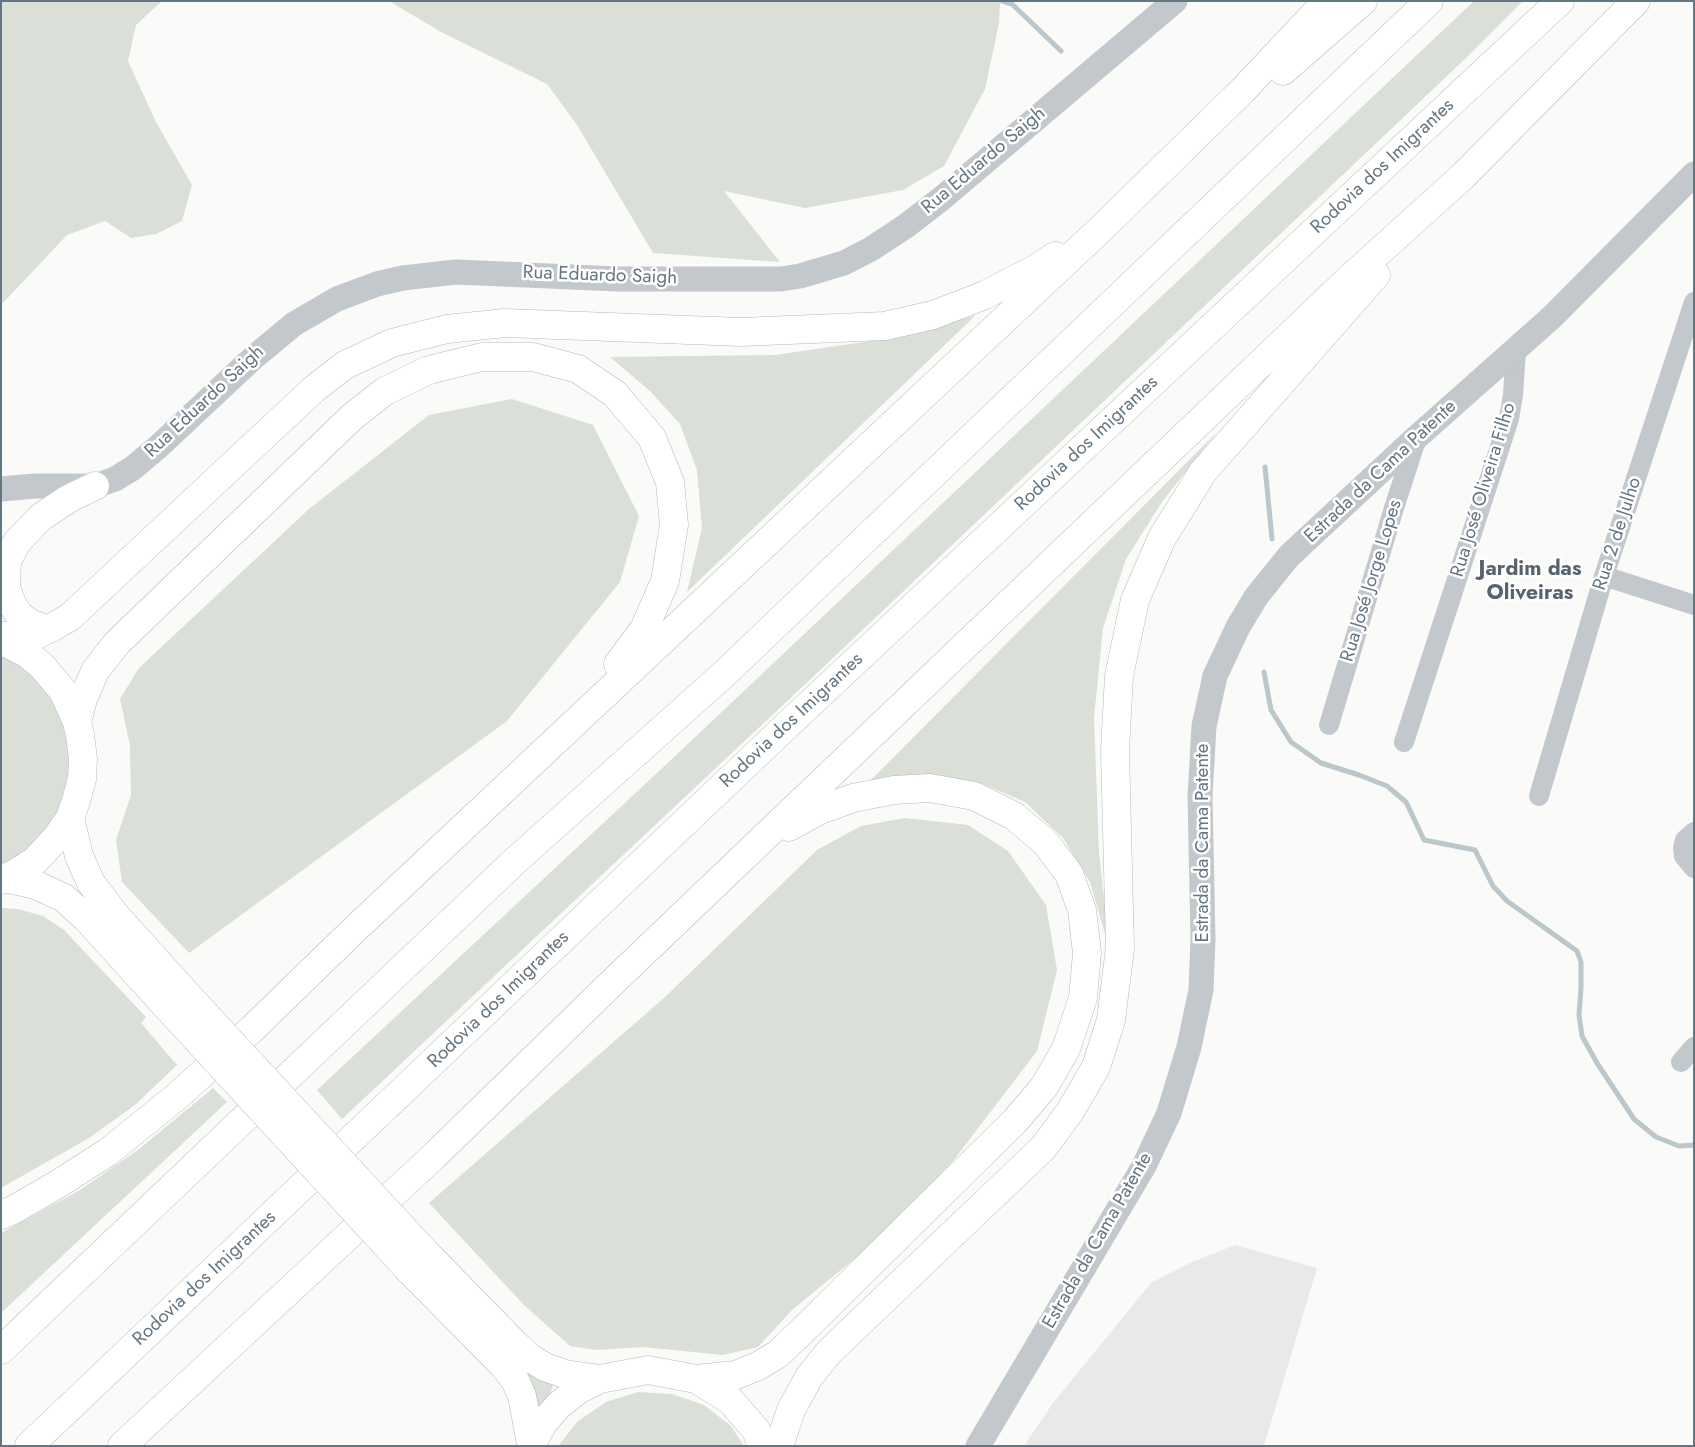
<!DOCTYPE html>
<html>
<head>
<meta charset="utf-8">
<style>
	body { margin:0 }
	#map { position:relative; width:1695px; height:1447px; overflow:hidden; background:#fafaf8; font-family:Jost,sans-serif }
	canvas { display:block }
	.frame { position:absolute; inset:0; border:2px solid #657683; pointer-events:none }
</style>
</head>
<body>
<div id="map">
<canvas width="1695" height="1447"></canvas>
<div class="frame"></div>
</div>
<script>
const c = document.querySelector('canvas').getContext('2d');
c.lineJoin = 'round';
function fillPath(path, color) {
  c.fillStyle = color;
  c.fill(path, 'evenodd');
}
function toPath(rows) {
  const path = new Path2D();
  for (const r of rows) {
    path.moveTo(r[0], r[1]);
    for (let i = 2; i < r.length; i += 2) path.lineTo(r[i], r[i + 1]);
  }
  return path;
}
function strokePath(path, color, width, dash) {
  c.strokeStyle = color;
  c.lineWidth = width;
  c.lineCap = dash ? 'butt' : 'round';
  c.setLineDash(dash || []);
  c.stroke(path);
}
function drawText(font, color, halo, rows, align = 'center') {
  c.font = font + ' Jost,sans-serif';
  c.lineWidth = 5;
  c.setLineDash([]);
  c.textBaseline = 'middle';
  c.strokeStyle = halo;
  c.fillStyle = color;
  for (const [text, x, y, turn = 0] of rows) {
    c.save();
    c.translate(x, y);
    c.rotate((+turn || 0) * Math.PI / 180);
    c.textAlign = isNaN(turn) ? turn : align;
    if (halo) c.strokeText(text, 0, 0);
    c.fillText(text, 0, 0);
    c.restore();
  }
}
const built = toPath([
	[1235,1245,1317,1268,1264,1446,1024,1446,1053,1403,1151,1283,1190,1263]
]);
const green = toPath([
	[1,1,162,1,136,25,128,61,156,122,192,185,182,221,156,234,131,238,105,221,67,235,1,305],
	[389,1,1000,1,999,23,985,89,944,166,903,190,805,208,724,191,780,262,653,253,577,125,547,84,441,32],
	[1474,1,1523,1,1466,58,816,674,342,1119,317,1090,672,759],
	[976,315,687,592,702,528,697,470,680,424,650,391,610,357,775,355,905,336],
	[512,399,593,425,639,516,620,582,507,721,189,953,122,882,116,840,131,795,130,746,120,699,139,668,309,509,429,415],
	[1217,432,1162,502,1126,559,1103,628,1094,718,1099,853,1107,925,1106,937,1090,882,1063,838,1025,802,983,784,938,776,867,784],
	[1,652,23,662,51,689,68,723,73,761,65,799,46,832,17,857,1,864],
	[905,818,968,825,1008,851,1046,905,1057,970,1037,1051,953,1161,880,1238,792,1310,758,1347,723,1355,643,1347,597,1350,570,1346,524,1305,429,1203,665,997,817,850,861,826],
	[1,908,18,909,43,916,64,930,146,1017,141,1023,177,1065,135,1105,89,1138,1,1188],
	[213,1088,227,1102,1,1313,1,1233,80,1190,138,1150],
	[517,1362,549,1380,553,1385,550,1395,534,1412],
	[638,1392,672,1394,704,1405,731,1426,744,1446,558,1446,578,1421,606,1402]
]);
const stream = toPath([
	[1002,1,1012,4,1061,51],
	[1265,467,1272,539],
	[1264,672,1271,710,1291,742,1321,763,1359,775,1387,786,1406,802,1424,840,1475,850,1493,886,1507,901,1577,951,1581,962,1581,988,1579,1015,1582,1036,1597,1063,1634,1119,1656,1137,1679,1146,1694,1145]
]);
const minor = toPath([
	[1604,576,1694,605],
	[1329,725,1394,508,1417,437],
	[1404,742,1509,419,1513,395,1516,350],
	[1539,796,1604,576,1694,302],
	[1694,832,1685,840,1683,848,1684,856,1694,868],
	[1681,1062,1694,1047]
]);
const tertiary = toPath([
	[1,489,35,486,95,486,115,479,133,468,158,447,253,358,294,324,337,299,377,284,403,278,456,272,618,279,781,279,800,276,844,263,871,249,906,226,941,199,1175,1],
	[978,1446,1144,1166,1169,1113,1189,1047,1201,990,1203,939,1200,797,1204,726,1215,676,1238,627,1256,597,1289,556,1417,437,1552,317,1694,174]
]);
const secondary = toPath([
	[1,640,29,655,42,666,63,691,77,722,80,735,83,759,82,779,76,801,70,818,57,837,36,860,16,873,1,880],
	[70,818,79,856,91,883,117,917,182,989],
	[5,878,36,885,64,898,87,919,166,1006],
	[426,1253,515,1344,530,1358,545,1367,565,1374,600,1379],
	[409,1270,503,1365,515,1380,522,1396,531,1444],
	[531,1446,543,1423,559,1405,578,1390,600,1379,648,1370,696,1379,730,1400,756,1430,762,1446]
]);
const motorway = toPath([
	[1283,71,1363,1],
	[47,630,30,623,20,616,12,604,6,587,7,561,17,542,41,517,70,498,95,486],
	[1,636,36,635,53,627,70,617,314,389,345,365,392,343,447,329,505,323,741,332,885,326,933,315,985,295,1037,268,1055,256],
	[77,722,83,699,95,671,117,643,352,417,385,391,429,370,482,357,533,357,578,369,615,394,652,438,670,482,674,525,665,581,644,629,618,664],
	[1,1215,13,1210,58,1184,108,1152,175,1098,252,1029,355,929,1105,225,1243,90,1327,1],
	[1,1350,515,861,724,674,1429,1],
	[696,1379,736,1375,758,1366,778,1354,800,1333,1015,1121,1044,1087,1066,1049,1083,998,1087,953,1082,910,1069,874,1045,842,1014,816,974,796,930,788,894,790,853,798,820,810,789,827],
	[29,1446,782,730,1560,1],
	[122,1446,435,1155,618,977,1349,279,1463,176,1636,1],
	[779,1446,791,1410,809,1377,829,1352,1044,1147,1071,1110,1096,1067,1111,1020,1120,948,1115,750,1119,676,1135,600,1162,538,1203,472,1376,275]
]);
const secondaryBridge = toPath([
	[182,989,426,1253],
	[166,1006,409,1270]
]);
const streetNames = [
	["Rua Eduardo Saigh",984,161,-40],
	["Rodovia dos Imigrantes",1383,167,-43],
	["Rua Eduardo Saigh",600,276,2],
	["Rua Eduardo Saigh",205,402,-43],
	["Rodovia dos Imigrantes",1087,444,-43],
	["Estrada da Cama Patente",1381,472,-43],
	["Rua José Oliveira Filho",1484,490,-73],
	["Rua 2 de Julho",1618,534,-72],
	["Rua José Jorge Lopes",1372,581,-73],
	["Rodovia dos Imigrantes",792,721,-43],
	["Estrada da Cama Patente",1203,843,-90],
	["Rodovia dos Imigrantes",499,1000,-44],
	["Estrada da Cama Patente",1098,1241,-60],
	["Rodovia dos Imigrantes",205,1279,-43]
];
const quarterNames = [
	["Jardim das",1530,570],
	["Oliveiras",1530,594]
];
fillPath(built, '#e8e9e9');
fillPath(green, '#dadfd7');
strokePath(stream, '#bbc7cb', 5);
strokePath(secondary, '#b3babf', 29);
strokePath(motorway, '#b4b9bd', 29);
strokePath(minor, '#c3c8cc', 20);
strokePath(tertiary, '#c3c8cc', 25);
strokePath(secondary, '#fff', 28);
strokePath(motorway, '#fff', 28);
strokePath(secondaryBridge, '#b3babf', 29, []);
strokePath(secondaryBridge, '#fff', 28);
drawText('19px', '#657683', '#fff', streetNames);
drawText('bold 21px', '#57646e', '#fff', quarterNames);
</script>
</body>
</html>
